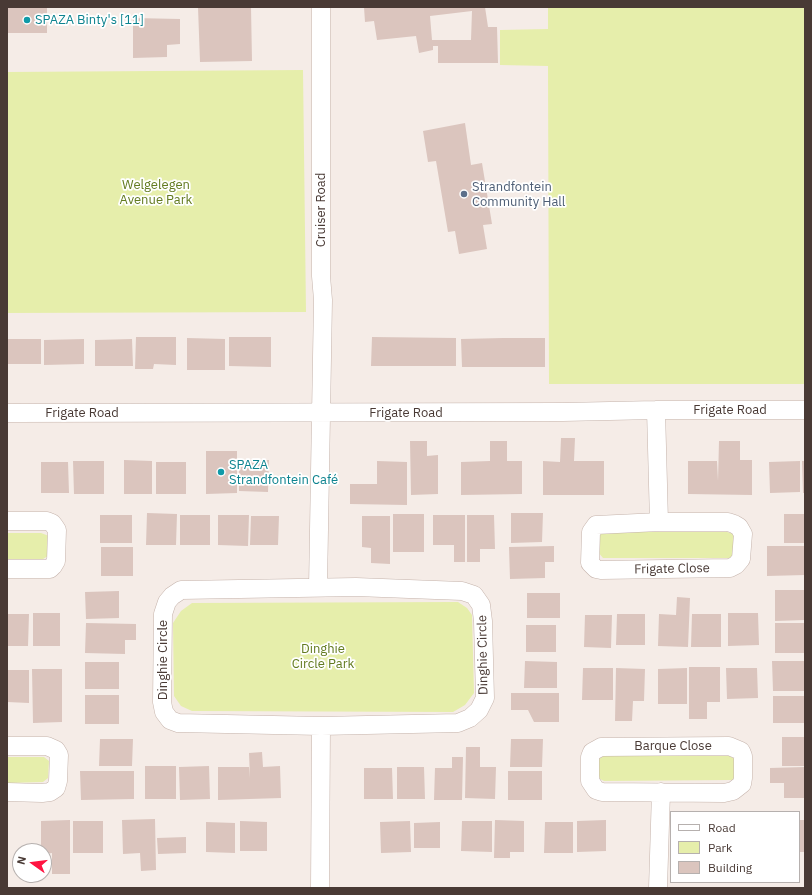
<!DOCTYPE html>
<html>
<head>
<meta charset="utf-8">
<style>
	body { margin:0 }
	#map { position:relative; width:812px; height:895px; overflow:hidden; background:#f5ece7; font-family:"IBM Plex Sans",sans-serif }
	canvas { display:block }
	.frame { position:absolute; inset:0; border:8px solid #493a35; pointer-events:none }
	.legend { position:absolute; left:670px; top:811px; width:130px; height:72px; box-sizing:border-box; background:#fff; border:1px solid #b6b0ae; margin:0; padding:5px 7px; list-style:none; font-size:12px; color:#493a35 }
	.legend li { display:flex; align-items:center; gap:8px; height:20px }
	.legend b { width:20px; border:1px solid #b6b0ae }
	.north { position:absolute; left:12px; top:843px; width:40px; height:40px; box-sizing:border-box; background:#fff; border:1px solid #b6b0ae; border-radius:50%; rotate:284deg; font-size:11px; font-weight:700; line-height:16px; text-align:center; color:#493a35 }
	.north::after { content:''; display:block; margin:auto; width:14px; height:18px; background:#ff1441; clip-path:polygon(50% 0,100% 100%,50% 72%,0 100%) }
</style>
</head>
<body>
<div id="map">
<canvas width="812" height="895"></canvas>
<div class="frame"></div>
<ul class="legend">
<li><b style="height:5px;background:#fff"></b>Road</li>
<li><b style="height:11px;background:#e6eeab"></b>Park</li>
<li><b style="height:11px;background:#dbc5be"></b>Building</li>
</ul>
<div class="north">N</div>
</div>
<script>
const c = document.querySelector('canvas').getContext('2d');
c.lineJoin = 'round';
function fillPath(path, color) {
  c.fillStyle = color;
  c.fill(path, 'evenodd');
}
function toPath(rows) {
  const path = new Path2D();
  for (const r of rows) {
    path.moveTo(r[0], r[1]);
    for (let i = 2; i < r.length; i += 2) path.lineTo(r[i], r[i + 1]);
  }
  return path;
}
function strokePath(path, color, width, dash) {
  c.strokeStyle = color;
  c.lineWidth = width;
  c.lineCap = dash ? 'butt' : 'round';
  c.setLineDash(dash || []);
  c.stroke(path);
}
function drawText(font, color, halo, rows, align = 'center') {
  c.font = font + ' "IBM Plex Sans",sans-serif';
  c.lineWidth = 3.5;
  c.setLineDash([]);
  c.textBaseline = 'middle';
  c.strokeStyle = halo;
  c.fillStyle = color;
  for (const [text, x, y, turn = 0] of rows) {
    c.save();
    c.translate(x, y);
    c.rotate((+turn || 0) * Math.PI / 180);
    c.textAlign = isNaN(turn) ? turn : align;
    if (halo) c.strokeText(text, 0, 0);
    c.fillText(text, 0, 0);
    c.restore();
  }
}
const green = toPath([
	[548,7,805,7,805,384,549,384,548,66,500,65,500,30,548,29],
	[303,70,306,312,7,313,7,72],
	[605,532,727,532,734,534,736,538,733,557,729,558,603,558,598,552,600,534],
	[7,533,41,533,49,536,48,556,43,559,7,559],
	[458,602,467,608,472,615,474,693,465,705,453,712,192,711,181,706,174,696,173,623,181,611,192,603],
	[604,756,730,756,736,760,735,778,732,780,604,781,600,779,599,776,598,761,600,758],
	[7,757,44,757,49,761,48,778,43,782,7,783]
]);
const building = toPath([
	[7,7,47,7,47,33,7,33],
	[198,7,251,7,252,61,200,62],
	[364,7,485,7,488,27,497,27,498,63,438,63,438,46,433,46,433,50,419,53,416,36,377,40,374,21,365,22],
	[472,11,471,40,432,40,430,16],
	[133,18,180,19,180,44,167,45,167,57,133,58],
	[465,123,471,165,482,163,492,224,483,225,487,249,459,254,455,231,448,232,436,161,428,162,423,131],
	[136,337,176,337,176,365,154,364,153,369,135,369],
	[229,337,271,337,271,367,229,366],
	[372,337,456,338,456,366,371,366],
	[187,338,225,339,225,370,187,370],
	[503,338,545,338,545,367,462,367,461,339],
	[7,339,41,339,41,364,7,364],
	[84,339,84,364,44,365,44,340],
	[132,339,133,366,95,366,95,340],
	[561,438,575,438,574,461,604,461,604,495,543,495,543,461,560,462],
	[410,441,427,441,427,456,438,455,438,494,411,495],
	[490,441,507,441,507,461,522,461,522,494,461,495,461,462,490,461],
	[719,441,740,441,740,460,752,460,752,495,688,494,688,461,717,461,718,481],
	[206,451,237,451,237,493,206,494],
	[124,460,152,461,152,494,124,494],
	[239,460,269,460,268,492,239,491],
	[73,461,104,461,104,494,74,494],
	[377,461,407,462,407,505,350,504,350,484,377,484],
	[800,461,800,492,770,493,769,462],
	[802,461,805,461,805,493,803,493],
	[41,462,68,462,69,493,41,493],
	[156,462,186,462,186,494,156,494],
	[147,513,177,514,176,545,146,545],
	[511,513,543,513,542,542,511,543],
	[393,514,424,514,424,552,393,552],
	[784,514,805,514,805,543,784,543],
	[100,515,132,515,132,543,100,543],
	[180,515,210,515,210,545,180,545],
	[218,515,249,515,248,546,218,545],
	[433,515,465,515,465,562,454,562,454,545,433,545],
	[467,515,494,515,495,549,480,549,480,562,467,562],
	[251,516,279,516,278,545,250,545],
	[362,516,390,516,390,564,371,563,371,548,362,547],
	[554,546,554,562,545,562,545,578,510,579,509,547],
	[767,546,805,546,805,575,767,576],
	[101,547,133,547,133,576,101,576],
	[775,590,805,590,805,620,775,621],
	[119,591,119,618,86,619,85,592],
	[527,593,560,593,560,618,527,618],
	[677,597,690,598,688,647,658,646,659,614,676,615],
	[33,613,60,613,60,646,33,646],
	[728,613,758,613,759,645,728,646],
	[7,614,29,614,28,646,7,646],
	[617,614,645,614,645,645,616,645],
	[692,614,721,614,721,647,691,647],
	[585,615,612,615,611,648,584,647],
	[86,623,136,624,136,640,125,640,125,654,85,653],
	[775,623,805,623,805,653,775,653],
	[526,625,556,625,556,652,526,652],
	[525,661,557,662,557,688,524,688],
	[772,661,805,661,805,691,773,691],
	[85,662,119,662,119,689,85,689],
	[689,667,720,667,720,702,707,702,707,719,689,719],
	[583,668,613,668,613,700,582,700],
	[616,668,645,669,644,701,633,701,632,721,615,721],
	[687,668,687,704,658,704,658,669],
	[726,668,757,668,758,698,727,699],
	[32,669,62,669,62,722,33,723],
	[7,670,29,670,29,703,7,702],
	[511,693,559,693,559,722,534,722,528,710,511,710],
	[85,695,119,695,119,724,85,724],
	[773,696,805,696,805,723,773,723],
	[782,737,805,737,805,766,782,766],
	[100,739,133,739,132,766,99,766],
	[511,739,543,739,542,767,510,767],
	[466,747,480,747,480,767,496,767,495,799,465,798],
	[262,752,263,767,280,766,281,798,218,800,218,767,249,767,250,778,249,753],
	[452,757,463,757,462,800,434,800,435,768,452,768],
	[145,766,176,766,176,799,145,799],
	[209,766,210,799,180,800,179,767],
	[397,767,424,767,425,799,397,799],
	[805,767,805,798,784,798,784,783,770,783,770,768],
	[364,768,392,768,393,799,364,799],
	[80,771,134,771,134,799,81,800],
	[508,771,542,771,542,800,508,800],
	[155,819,156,870,141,871,140,853,123,854,122,820],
	[70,820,70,874,52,874,52,853,44,854,44,851,41,851,41,821],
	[495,820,524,821,524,852,510,852,510,858,494,858],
	[606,820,606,851,577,852,577,821],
	[799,820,805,820,805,852,799,852],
	[73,821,103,821,103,853,73,853],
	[240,821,267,822,267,851,240,851],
	[410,821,411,852,381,853,380,822],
	[462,821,492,821,492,852,461,851],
	[206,822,235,823,235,853,206,852],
	[440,822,440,848,414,848,414,823],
	[545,822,573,822,573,853,544,853],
	[186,837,186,853,158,854,157,838]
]);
const street = toPath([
	[656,410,659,522],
	[7,413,563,412,656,410,805,410],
	[7,521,47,521,52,523,55,527,57,530,56,561,53,566,50,569,7,569],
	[659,522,728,522,734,524,739,527,743,534,741,559,736,565,730,568,601,570,596,569,590,563,591,532,596,525,659,522],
	[318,587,323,300,321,276,321,7],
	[356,587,462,591,474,595,481,605,483,621,485,698,479,710,470,718,458,723,321,726,178,723,170,720,164,712,162,702,163,614,167,602,172,596,181,590,356,587],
	[7,746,47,746,56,750,59,755,58,781,56,788,50,792,42,793,7,792],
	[729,746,741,751,743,756,743,778,742,784,733,791,724,793,602,792,596,790,590,781,590,757,592,752,601,747,729,746],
	[320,888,321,726],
	[658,888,661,792]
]);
const markers = [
	[27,20,4,"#0f9aa8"],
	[464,194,4,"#5c6f8a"],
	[221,472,4,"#0f9aa8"]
];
const cultureNames = [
	["SPAZA Binty's [11]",35,20],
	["SPAZA",229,465],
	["Strandfontein Café",229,480]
];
const parkNames = [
	["Welgelegen",156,185],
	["Avenue Park",156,200],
	["Dinghie",323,649],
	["Circle Park",323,664]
];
const serviceNames = [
	["Strandfontein",472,187],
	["Community Hall",472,202]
];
const streetNames = [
	["Cruiser Road",321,210,-90],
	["Frigate Road",730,410],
	["Frigate Road",82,413],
	["Frigate Road",406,413],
	["Frigate Close",672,569,-1],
	["Dinghie Circle",483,655,-91],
	["Dinghie Circle",163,660,-90],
	["Barque Close",673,746]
];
fillPath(green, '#e6eeab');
fillPath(building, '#dbc5be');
strokePath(street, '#c5b3ab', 19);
strokePath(street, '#fff', 18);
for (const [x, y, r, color] of markers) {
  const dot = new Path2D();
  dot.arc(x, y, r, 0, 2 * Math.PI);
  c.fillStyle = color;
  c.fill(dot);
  strokePath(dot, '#fff', 1.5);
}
drawText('13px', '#0d838f', '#fff', cultureNames, 'left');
drawText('13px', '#637b20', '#fff', parkNames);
drawText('13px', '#4e5e75', '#fff', serviceNames, 'left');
drawText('13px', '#493a35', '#fff', streetNames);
</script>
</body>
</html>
